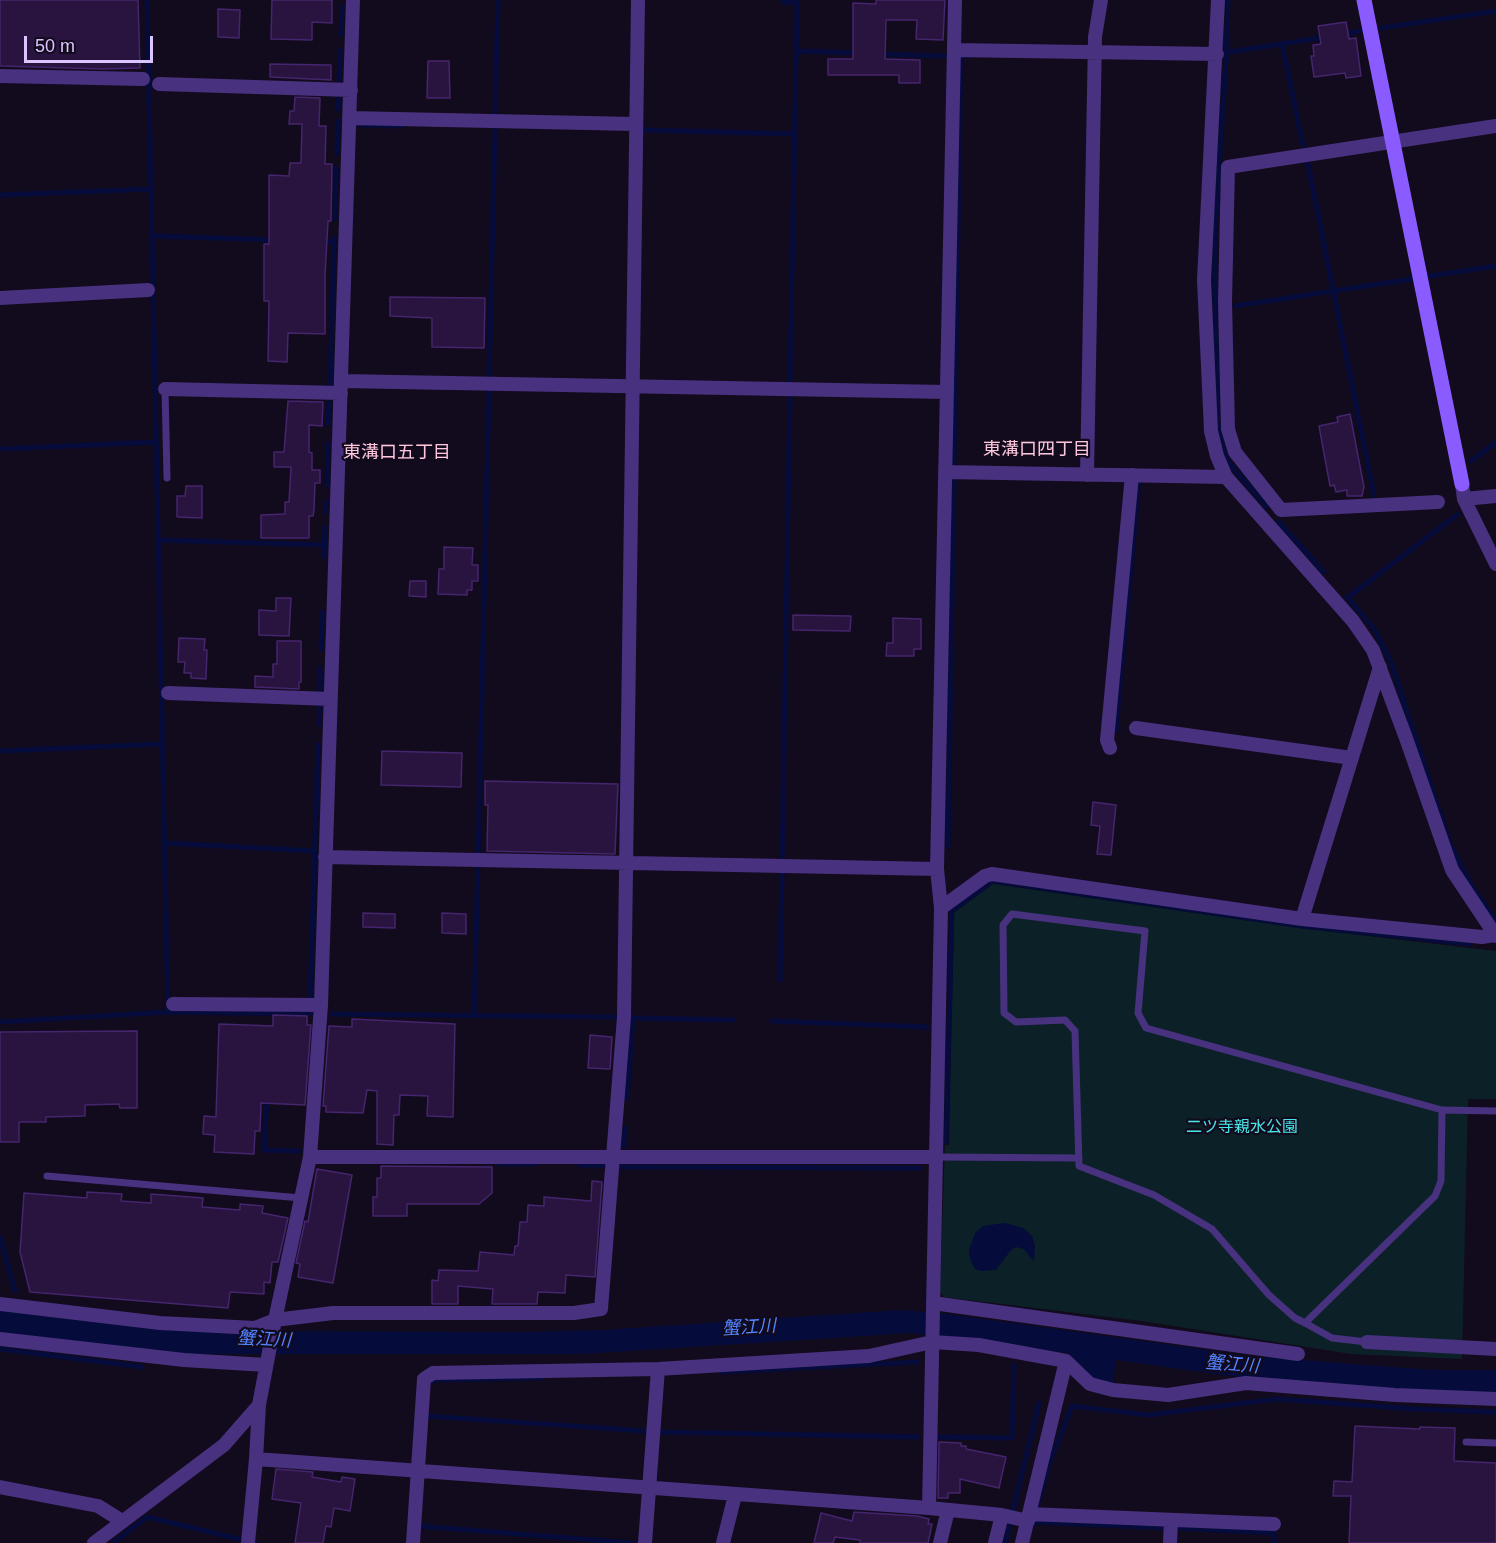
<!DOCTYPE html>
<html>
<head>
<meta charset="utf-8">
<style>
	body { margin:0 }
	#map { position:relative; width:1496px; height:1543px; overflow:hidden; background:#120a1d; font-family:Helvetica,sans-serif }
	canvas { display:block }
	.scale { position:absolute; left:24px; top:36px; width:129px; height:27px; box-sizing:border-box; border:3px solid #dbc5ff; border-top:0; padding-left:8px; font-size:18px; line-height:21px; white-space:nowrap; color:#dbc5ff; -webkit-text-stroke:4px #120a1d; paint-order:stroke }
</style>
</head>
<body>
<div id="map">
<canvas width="1496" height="1543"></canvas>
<div class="scale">50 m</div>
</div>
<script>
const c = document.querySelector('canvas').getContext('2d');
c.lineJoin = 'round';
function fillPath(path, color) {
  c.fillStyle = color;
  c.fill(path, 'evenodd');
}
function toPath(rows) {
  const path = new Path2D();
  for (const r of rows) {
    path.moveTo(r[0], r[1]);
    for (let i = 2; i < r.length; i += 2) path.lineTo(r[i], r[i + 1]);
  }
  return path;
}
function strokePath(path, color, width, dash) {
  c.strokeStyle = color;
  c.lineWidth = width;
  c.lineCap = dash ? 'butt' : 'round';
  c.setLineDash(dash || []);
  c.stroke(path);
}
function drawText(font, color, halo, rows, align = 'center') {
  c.font = font + ' Helvetica,"Noto Sans JP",sans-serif';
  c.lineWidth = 4.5;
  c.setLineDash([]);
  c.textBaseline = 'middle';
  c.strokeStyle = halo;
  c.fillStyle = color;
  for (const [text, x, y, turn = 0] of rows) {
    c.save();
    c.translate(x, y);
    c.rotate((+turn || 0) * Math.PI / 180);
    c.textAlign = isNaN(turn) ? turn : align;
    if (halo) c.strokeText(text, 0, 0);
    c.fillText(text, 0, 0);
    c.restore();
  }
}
const green = toPath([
	[993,884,1299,928,1496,951,1496,1099,1468,1099,1462,1359,1351,1354,1142,1321,944,1297,940,1292,945,1145,949,1145,954,912]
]);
const water = toPath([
	[1005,1223,1023,1228,1032,1236,1035,1246,1034,1262,1024,1249,1016,1247,1011,1250,996,1270,981,1271,975,1269,970,1260,969,1250,975,1233,983,1226],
	[0,1309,264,1331,524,1332,603,1330,900,1310,940,1313,1251,1356,1433,1370,1496,1370,1496,1392,1471,1394,1252,1379,1116,1360,1112,1388,1097,1384,1068,1353,911,1333,582,1354,174,1354,0,1332]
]);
const stream = toPath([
	[147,0,168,1012],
	[783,0,783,2,797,2,790,383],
	[1228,0,1226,61,1215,228,1215,294,1218,423,1222,444,1229,463,1267,507],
	[1381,28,1496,11],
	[1343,34,1362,31],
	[341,35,342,7],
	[1282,44,1303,145],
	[796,51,860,53],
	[1230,52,1325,37],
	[878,54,945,56],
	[339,80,340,50],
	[338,109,339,95],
	[495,114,498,0],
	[359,125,402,126],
	[644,130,794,134],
	[337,153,338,121],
	[1308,164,1374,495],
	[0,195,151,189],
	[335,219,336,168],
	[152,236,276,240],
	[321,242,334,242],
	[1430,276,1496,266],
	[1235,306,1412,279],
	[489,378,495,127],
	[330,386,334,238],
	[328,424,329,403],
	[0,449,156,442],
	[1471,461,1496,442],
	[954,464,961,56,967,56],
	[327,485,328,444],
	[325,512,326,502],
	[1279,522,1324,572],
	[158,540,325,545],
	[324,557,325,527],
	[1347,597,1375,630,1391,662,1450,844,1473,888,1496,921],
	[1347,598,1458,514],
	[321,649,322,612],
	[320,689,320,668],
	[319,724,320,707],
	[1116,730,1139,481],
	[0,751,163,744],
	[165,843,315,851],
	[948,846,954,477,959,477],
	[478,856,489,389],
	[782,861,790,395],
	[780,980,782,872],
	[310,1000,318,745],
	[332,1014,617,1017],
	[474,1016,478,865],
	[772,1021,927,1027],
	[0,1022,168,1012,310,1014],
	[267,1097,264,1150,300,1151],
	[627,1098,633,1018,733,1020],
	[946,1142,952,911,993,881,1302,926,1469,944],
	[624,1146,625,1128],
	[499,1164,536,1164],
	[579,1165,603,1166],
	[622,1167,920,1168],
	[0,1237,15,1291],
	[0,1349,142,1367],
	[721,1372,917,1362],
	[430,1383,435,1380,542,1378],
	[427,1416,645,1431],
	[658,1435,658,1432,918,1437],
	[939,1437,1012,1438,1014,1365],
	[1037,1508,1049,1464,1072,1406,1148,1415,1277,1399,1415,1409,1496,1412],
	[418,1526,632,1543],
	[1032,1527,1033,1522,1165,1528],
	[1175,1528,1274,1533,1274,1543],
	[113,1543,147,1517,239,1539],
	[255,1543,256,1543],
	[1005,1543,1039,1403]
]);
const building = toPath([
	[0,0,138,0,140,68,102,69,0,66,0,0],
	[272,0,332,0,332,23,312,22,312,40,271,39,272,0],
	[876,0,945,0,943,40,916,39,917,20,886,20,885,59,920,60,920,83,899,83,899,75,828,75,828,59,853,59,853,3,876,4,876,0],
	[218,9,240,10,239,38,218,37,218,9],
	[1346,22,1349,39,1356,38,1361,76,1346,78,1345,73,1314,77,1311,56,1314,56,1313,45,1321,44,1318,26,1346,22],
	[428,61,449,61,450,98,427,98,428,61],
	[270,64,331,65,331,80,270,77,270,64],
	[295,97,320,98,319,126,326,126,325,164,332,164,331,221,328,221,325,276,325,334,288,333,287,362,268,361,269,301,264,301,264,244,269,244,269,175,289,176,290,163,301,163,302,124,289,124,290,111,294,111,295,97],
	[390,297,485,298,484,348,432,347,432,318,390,316,390,297],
	[288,401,323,402,322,426,309,425,309,452,312,453,312,470,320,470,320,483,315,483,314,510,313,516,309,516,309,538,261,538,261,515,285,514,285,502,289,502,291,467,274,467,274,452,284,452,288,401],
	[1350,414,1364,487,1362,496,1347,496,1347,490,1336,492,1334,485,1330,486,1319,426,1338,422,1337,417,1350,414],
	[186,486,202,486,202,518,177,517,177,496,185,496,186,486],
	[444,547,473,548,472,565,478,565,478,581,472,581,472,590,467,590,467,595,438,594,439,569,444,569,444,547],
	[410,581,426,581,426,597,409,596,410,581],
	[276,598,291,598,289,636,259,635,259,610,276,611,276,598],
	[793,615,851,616,850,631,793,630,793,615],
	[893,618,921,619,921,649,914,649,914,656,886,656,887,643,893,643,893,618],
	[179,638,205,639,204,650,207,650,206,679,191,678,191,673,184,673,185,662,178,662,179,638],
	[277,641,301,641,301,682,299,682,299,689,255,687,255,676,273,677,273,664,277,664,277,641],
	[382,751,462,753,461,787,381,785,382,751],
	[485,781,618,784,615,854,487,851,488,805,485,805,485,781],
	[1093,802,1116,805,1111,855,1097,854,1100,826,1091,825,1093,802],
	[363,913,395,914,395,928,363,927,363,913],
	[442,913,466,914,466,934,442,933,442,913],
	[273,1015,307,1016,307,1025,311,1025,305,1105,261,1103,260,1131,255,1131,254,1154,214,1152,215,1135,203,1134,204,1116,216,1117,219,1024,273,1026,273,1015],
	[352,1019,455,1024,453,1117,427,1116,428,1096,400,1095,399,1115,394,1115,393,1145,377,1144,377,1091,367,1090,363,1113,326,1112,326,1106,323,1106,329,1026,352,1027,352,1019],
	[137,1031,137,1108,120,1108,119,1104,85,1105,85,1116,46,1117,46,1122,19,1122,19,1142,0,1142,0,1032,137,1031],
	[590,1035,612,1037,610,1069,588,1068,590,1035],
	[381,1166,492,1167,492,1193,479,1204,407,1204,407,1216,373,1216,373,1197,377,1197,377,1178,381,1178,381,1166],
	[317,1169,352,1175,333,1283,298,1277,300,1264,296,1263,305,1221,308,1222,317,1169],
	[592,1181,602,1182,595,1277,566,1275,565,1293,538,1292,537,1304,492,1304,493,1289,458,1286,458,1304,432,1304,432,1280,438,1281,439,1270,478,1271,480,1252,514,1255,515,1246,518,1246,520,1222,527,1222,528,1205,544,1206,544,1197,591,1201,592,1181],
	[87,1192,122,1194,121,1201,151,1203,151,1194,203,1198,202,1207,240,1210,240,1204,263,1206,262,1213,288,1218,278,1262,272,1262,270,1283,264,1282,264,1294,230,1292,228,1308,30,1292,20,1252,24,1193,87,1198,87,1192],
	[1355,1426,1420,1429,1420,1427,1455,1428,1454,1461,1496,1463,1496,1543,1349,1543,1351,1496,1333,1496,1334,1481,1352,1482,1355,1426],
	[939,1442,961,1443,961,1446,966,1446,966,1449,1006,1457,999,1488,960,1479,960,1493,948,1493,948,1498,938,1498,939,1442],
	[276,1469,313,1472,312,1477,341,1482,342,1477,355,1479,350,1511,334,1508,331,1527,326,1526,323,1543,295,1543,301,1503,272,1499,276,1469],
	[854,1512,917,1516,929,1519,928,1524,932,1524,928,1543,860,1543,860,1540,835,1537,833,1543,814,1543,821,1513,852,1521,854,1512]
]);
const lane = toPath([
	[165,389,167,478],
	[1442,1110,1496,1111],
	[936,1157,1079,1158],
	[47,1176,301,1198],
	[1305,1323,1435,1196,1441,1181,1442,1110,1146,1028,1138,1013,1145,931,1012,914,1003,925,1004,1013,1016,1022,1065,1020,1075,1031,1079,1166,1154,1195,1212,1229,1269,1295,1295,1318,1305,1323,1332,1338,1367,1342],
	[1466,1442,1496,1443]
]);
const street = toPath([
	[1218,0,1204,280,1211,431,1217,456,1226,477,1353,621,1373,650,1406,738,1452,870,1496,936],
	[954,50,1217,54],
	[0,76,143,79],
	[159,84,351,90],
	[349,118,635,124],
	[0,298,148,290],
	[341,381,947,392],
	[165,389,341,393],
	[945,472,1226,477],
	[1087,475,1095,37,1101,0],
	[1462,484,1464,499,1496,564],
	[1464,499,1496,496],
	[1438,502,1281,510,1235,452,1228,429,1225,302,1228,167,1496,126],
	[168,693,330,699],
	[1136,728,1352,758],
	[1110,748,1107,740,1132,475],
	[325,857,937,869],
	[941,908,985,876,992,874,1302,919,1482,937,1495,935],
	[1302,919,1380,667],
	[173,1004,321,1005],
	[310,1157,936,1157],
	[933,1303,1298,1354],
	[0,1304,160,1323,255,1328,275,1320,333,1313,574,1313,601,1309,624,1017,638,0],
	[0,1339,184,1360,266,1365],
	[1367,1342,1496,1349],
	[256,1459,929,1508,1002,1515,1028,1521],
	[0,1487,98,1506,122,1521],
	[929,1508,941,908,937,869,955,0],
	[1029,1514,1274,1524],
	[94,1543,224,1445,259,1405],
	[248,1543,256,1459,259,1405,275,1320,310,1157,321,1005,353,0],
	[413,1543,424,1379,433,1373,658,1369,869,1356,932,1342,979,1345,1066,1361,1090,1384,1113,1390,1168,1395,1246,1383,1395,1395,1496,1399],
	[645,1543,658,1369],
	[723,1543,735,1495],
	[940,1543,948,1510],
	[995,1543,1002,1515],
	[1022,1543,1066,1361],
	[1170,1543,1171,1520]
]);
const secondary = toPath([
	[1364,0,1462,484]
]);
const parkNames = [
	["二ツ寺親水公園",1242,1128]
];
const neighbourhoodNames = [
	["東溝口四丁目",1037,450],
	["東溝口五丁目",397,453]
];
const waterNames = [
	["蟹江川",749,1328,-3],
	["蟹江川",264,1340,3],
	["蟹江川",1232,1365,5]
];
fillPath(green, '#0c2127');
fillPath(water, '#050b3a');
strokePath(stream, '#050b3a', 5);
fillPath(building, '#28143f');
strokePath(building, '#45256d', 1.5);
strokePath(lane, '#48317f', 7);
strokePath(street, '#48317f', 14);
strokePath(secondary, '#8a5cff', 15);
drawText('16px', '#49e6e7', '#120a1d', parkNames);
drawText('18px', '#ffc7dc', '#120a1d', neighbourhoodNames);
drawText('italic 18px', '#5384ff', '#120a1d', waterNames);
</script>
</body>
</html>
